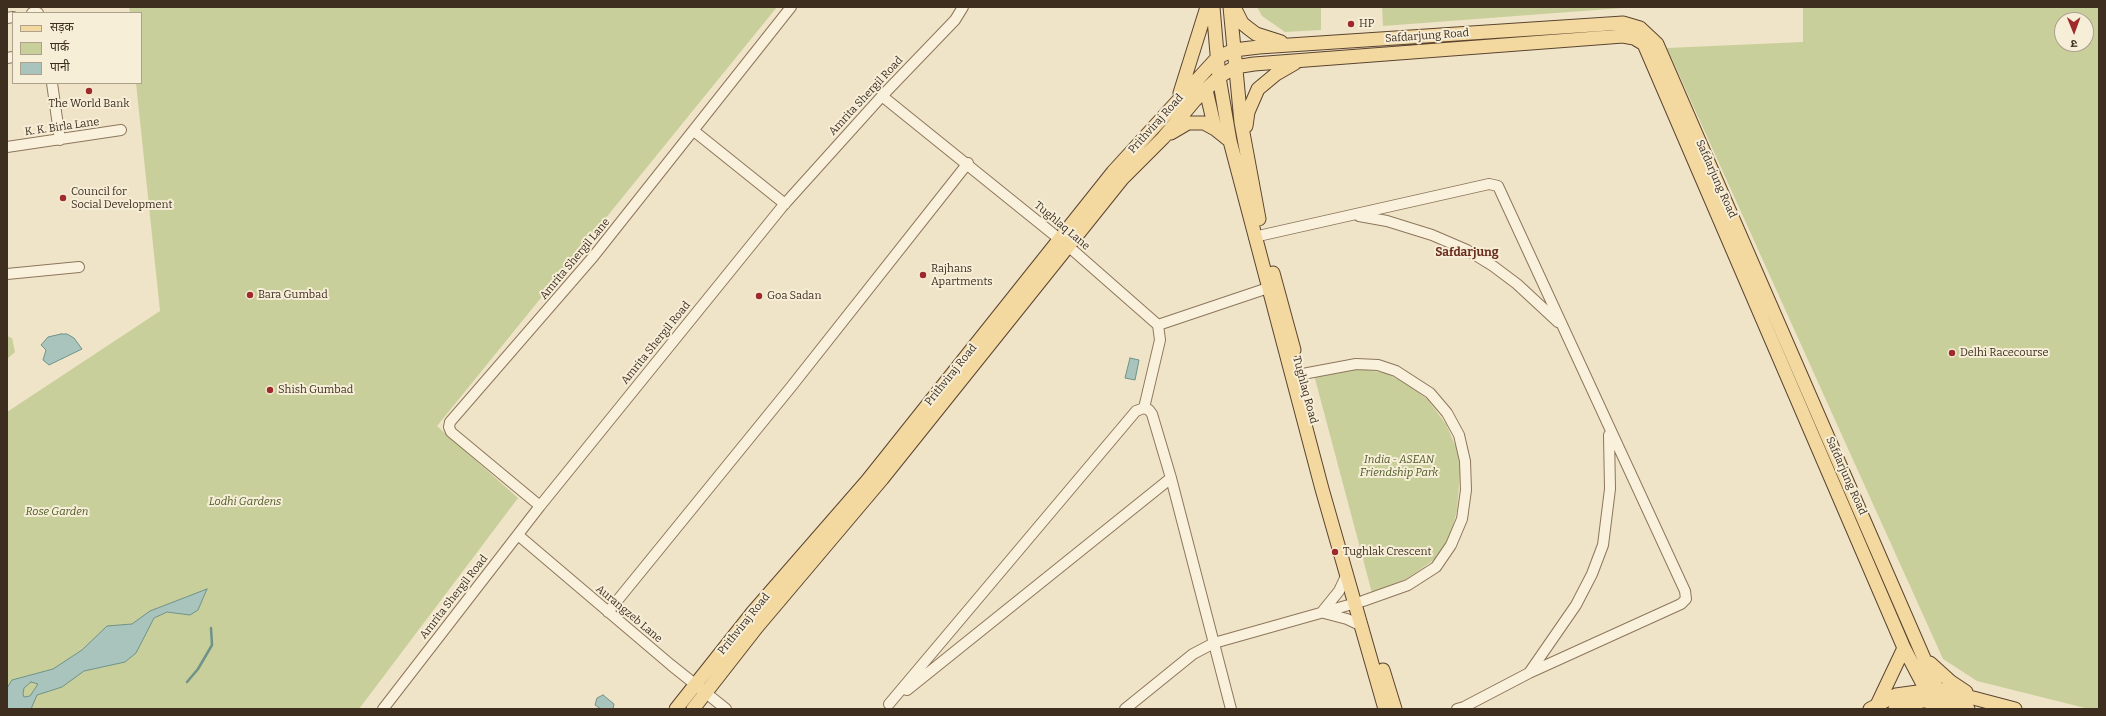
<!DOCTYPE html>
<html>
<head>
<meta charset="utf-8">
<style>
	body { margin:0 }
	#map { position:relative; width:2106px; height:716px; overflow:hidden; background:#f0e4c8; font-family:Bitter,"Noto Sans Devanagari",serif }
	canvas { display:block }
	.frame { position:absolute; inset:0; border:8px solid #3d2e20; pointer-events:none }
	.legend { position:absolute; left:12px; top:12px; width:130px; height:72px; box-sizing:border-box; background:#f7eed8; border:1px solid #ada18e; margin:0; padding:5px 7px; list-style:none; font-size:12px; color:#3d2e20 }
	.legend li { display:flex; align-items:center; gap:8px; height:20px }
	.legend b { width:20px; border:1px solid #ada18e }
	.north { position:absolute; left:2054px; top:12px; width:40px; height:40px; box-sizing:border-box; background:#f7eed8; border:1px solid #ada18e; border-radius:50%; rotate:179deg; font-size:11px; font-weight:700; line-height:16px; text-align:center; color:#3d2e20 }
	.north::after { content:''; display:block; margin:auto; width:14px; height:18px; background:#9e2a2b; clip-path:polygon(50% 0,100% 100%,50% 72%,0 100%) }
</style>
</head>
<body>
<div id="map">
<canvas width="2106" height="716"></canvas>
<div class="frame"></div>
<ul class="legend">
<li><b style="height:5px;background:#f3d9a0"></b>सड़क</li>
<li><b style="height:11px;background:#c9cf9b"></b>पार्क</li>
<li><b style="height:11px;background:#a9c4bc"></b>पानी</li>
</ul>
<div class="north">उ</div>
</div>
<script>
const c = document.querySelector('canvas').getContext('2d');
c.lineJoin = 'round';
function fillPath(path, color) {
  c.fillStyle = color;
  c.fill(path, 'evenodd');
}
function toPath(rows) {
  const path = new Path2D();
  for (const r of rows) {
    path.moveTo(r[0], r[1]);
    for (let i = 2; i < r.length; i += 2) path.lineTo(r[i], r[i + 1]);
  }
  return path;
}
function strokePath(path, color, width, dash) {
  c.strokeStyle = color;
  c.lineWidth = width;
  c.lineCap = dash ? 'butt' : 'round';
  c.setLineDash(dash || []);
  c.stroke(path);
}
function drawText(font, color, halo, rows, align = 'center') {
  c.font = font + ' Bitter,serif';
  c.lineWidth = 4;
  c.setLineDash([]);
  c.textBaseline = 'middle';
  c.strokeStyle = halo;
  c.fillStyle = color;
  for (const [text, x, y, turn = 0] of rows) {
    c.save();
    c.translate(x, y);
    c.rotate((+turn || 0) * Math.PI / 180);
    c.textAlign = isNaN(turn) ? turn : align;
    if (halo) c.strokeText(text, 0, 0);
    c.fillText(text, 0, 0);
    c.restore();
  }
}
const green = toPath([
	[129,7,777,7,437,426,518,498,359,709,7,709,7,412,160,311,136,83,141,83,141,13,130,13],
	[1257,7,1321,7,1321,30,1285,32,1262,16],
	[1382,7,1636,7,1383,26],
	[1803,7,2099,7,2099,709,2089,709,1977,681,1943,659,1667,48,1803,42],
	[2062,20,2086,20,2086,44,2062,44],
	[7,336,12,338,15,352,7,359],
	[1356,368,1385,373,1406,383,1427,399,1446,424,1458,452,1460,474,1457,510,1451,534,1435,559,1408,578,1372,593,1314,375]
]);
const water = toPath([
	[61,334,67,334,74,338,82,349,49,365,43,360,46,350,41,345,48,337,61,334],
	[1130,358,1139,360,1135,380,1125,378,1130,358],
	[207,589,198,610,190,615,167,612,154,618,136,653,125,662,84,671,62,687,37,695,31,709,7,709,7,688,12,680,53,669,82,650,107,626,132,624,150,611,207,589],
	[31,682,38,684,30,696,24,697,23,694,24,688,31,682],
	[603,695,614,704,613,709,601,709,595,705,597,698,603,695]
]);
const stream = toPath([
	[187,682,198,669,212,645,211,628]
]);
const minor = toPath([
	[32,13,38,13],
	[7,18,13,17],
	[7,58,13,57],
	[52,83,60,140],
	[882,96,1068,246,1158,325,1160,340,1144,408],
	[694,131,785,204],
	[7,147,121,130],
	[1359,216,1387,221,1432,235,1467,250,1493,266,1517,284,1558,322],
	[1254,237,1489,184,1498,186,1685,591,1686,599,1681,604,1529,673,1464,707,1457,709],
	[7,274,79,267],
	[1158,325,1268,288],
	[540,506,451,432,449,427,450,422,593,257,791,7],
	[518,535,671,665,726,709],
	[608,612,791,387,968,163],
	[1322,612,1339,591,1347,574],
	[1324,613,1347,619,1362,626],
	[1529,673,1576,605,1592,574,1603,545,1610,489,1609,435],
	[907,690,1171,478],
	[889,704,1136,411,1144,408,1149,410,1152,414,1171,478,1231,709],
	[383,709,540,506,782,207,882,96,955,20,963,7],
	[1125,709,1193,654,1214,643,1363,601,1408,585,1436,567,1451,545,1462,519,1466,490,1465,461,1459,435,1447,413,1430,393,1396,371,1378,365,1356,364,1292,376]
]);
const major = toPath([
	[1213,7,1219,77,1230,141,1322,489,1385,709],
	[1230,7,1241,122,1259,219],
	[1234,7,1242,23,1248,28,1256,34,1281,42],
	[1206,90,1215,129],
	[1180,93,1207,7],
	[1246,126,1248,112,1258,89,1276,74,1295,63],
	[1171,133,1188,123,1204,123,1215,129,1230,141],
	[1273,273,1294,350],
	[1930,663,1951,682,1966,692],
	[1383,670,1395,709],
	[1877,705,1904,648],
	[676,709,753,612,867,481,1113,172,1218,57,1234,50,1259,47,1623,23,1640,28,1657,44,1946,709],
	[693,709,757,627,882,479,1122,179,1163,138,1195,100,1219,77,1235,67,1254,64,1623,36,1634,38,1644,44,1904,648,1926,690,1933,709],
	[1870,709,1896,695,1939,689,2015,709],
	[1895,709,1905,704,1929,700,1944,702,1968,709]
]);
const markers = [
	[1351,24,4,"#9e2a2b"],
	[89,91,4,"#9e2a2b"],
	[63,198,4,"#9e2a2b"],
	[923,275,4,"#9e2a2b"],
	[250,295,4,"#9e2a2b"],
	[759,296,4,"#9e2a2b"],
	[1952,353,4,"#9e2a2b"],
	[270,390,4,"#9e2a2b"],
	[1335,552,4,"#9e2a2b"]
];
const poiNames = [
	["HP",1359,24],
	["The World Bank",89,104,"center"],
	["Council for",71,192],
	["Social Development",71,205],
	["Rajhans",931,269],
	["Apartments",931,282],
	["Bara Gumbad",258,295],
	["Goa Sadan",767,296],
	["Delhi Racecourse",1960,353],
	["Shish Gumbad",278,390],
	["Tughlak Crescent",1343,552]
];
const streetNames = [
	["Safdarjung Road",1427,36,-4],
	["Amrita Shergil Road",866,96,-47],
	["Prithviraj Road",1156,124,-48],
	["K. K. Birla Lane",62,127,-8],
	["Safdarjung Road",1716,179,66],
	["Tughlaq Lane",1062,226,40],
	["Amrita Shergil Lane",575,259,-50],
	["Amrita Shergil Road",656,343,-51],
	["Prithviraj Road",951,375,-51],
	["Tughlaq Road",1305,390,75],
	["Safdarjung Road",1846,476,66],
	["Amrita Shergil Road",454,597,-52],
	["Aurangzeb Lane",629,614,40],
	["Prithviraj Road",744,624,-51]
];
const parkNames = [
	["India - ASEAN",1399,460],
	["Friendship Park",1399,473],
	["Lodhi Gardens",245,502],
	["Rose Garden",57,512]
];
const neighbourhoodNames = [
	["Safdarjung",1467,253]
];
fillPath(green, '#c9cf9b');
fillPath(water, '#a9c4bc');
strokePath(water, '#6f938a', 1);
strokePath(stream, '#6f938a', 2.5);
strokePath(minor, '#8d765c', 12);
strokePath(major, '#5b4430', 15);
strokePath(minor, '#faf1dc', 10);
strokePath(major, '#f3d9a0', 13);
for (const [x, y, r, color] of markers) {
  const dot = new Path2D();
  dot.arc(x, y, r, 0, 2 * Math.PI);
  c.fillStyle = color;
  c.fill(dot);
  strokePath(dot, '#f7eed8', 1.5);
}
drawText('11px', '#3d2e20', '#f7eed8', poiNames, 'left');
drawText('11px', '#3d2e20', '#f7eed8', streetNames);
drawText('italic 11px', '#4d5a26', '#f7eed8', parkNames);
drawText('bold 12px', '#6b2e1e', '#f7eed8', neighbourhoodNames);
</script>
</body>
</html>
